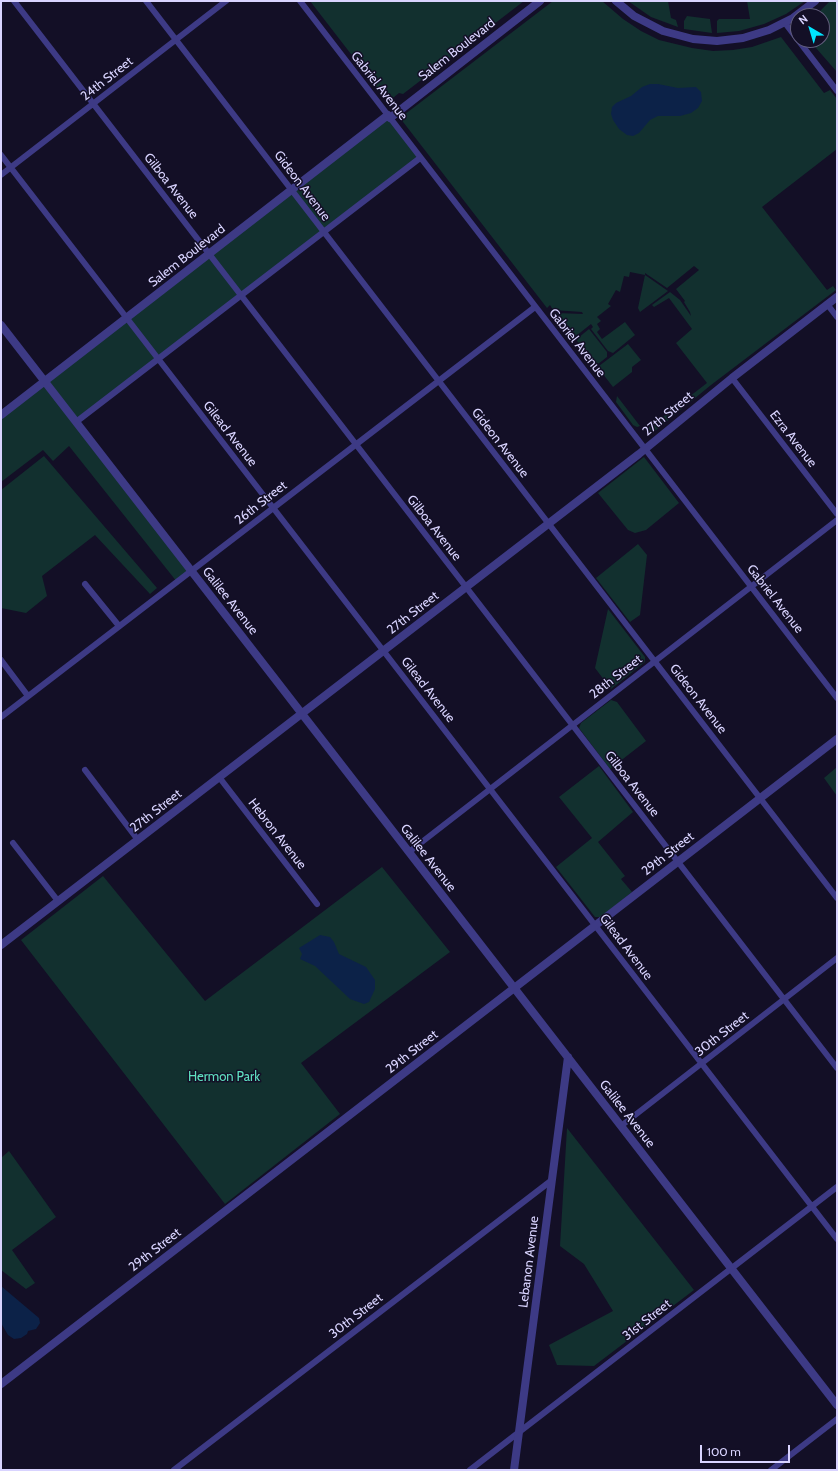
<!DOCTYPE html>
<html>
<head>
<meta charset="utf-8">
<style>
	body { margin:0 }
	#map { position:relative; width:838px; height:1471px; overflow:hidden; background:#130f26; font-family:Cabin,sans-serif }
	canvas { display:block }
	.frame { position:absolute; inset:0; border:2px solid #d9d4ff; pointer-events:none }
	.north { position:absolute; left:790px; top:8px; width:40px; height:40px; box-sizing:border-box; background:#130f26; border:1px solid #625e7d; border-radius:50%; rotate:322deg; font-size:11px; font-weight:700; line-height:16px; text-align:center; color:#d9d4ff }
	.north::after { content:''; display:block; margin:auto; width:14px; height:18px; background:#00e5ff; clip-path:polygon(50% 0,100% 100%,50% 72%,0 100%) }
	.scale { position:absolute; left:700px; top:1445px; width:90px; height:18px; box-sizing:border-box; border:2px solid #d9d4ff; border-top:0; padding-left:5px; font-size:12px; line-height:14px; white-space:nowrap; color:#d9d4ff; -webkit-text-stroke:3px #130f26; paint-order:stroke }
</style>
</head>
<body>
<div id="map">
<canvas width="838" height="1471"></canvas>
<div class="frame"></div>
<div class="north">N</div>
<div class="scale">100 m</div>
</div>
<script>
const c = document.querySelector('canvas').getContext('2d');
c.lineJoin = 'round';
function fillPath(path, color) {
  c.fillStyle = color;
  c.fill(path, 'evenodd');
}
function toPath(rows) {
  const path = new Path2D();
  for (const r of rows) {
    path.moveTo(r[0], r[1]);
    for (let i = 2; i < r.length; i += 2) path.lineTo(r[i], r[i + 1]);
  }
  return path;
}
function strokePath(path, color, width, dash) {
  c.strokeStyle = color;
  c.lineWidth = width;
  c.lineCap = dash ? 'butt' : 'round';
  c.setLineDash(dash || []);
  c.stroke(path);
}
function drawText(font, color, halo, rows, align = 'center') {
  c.font = font + ' Cabin,sans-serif';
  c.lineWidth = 3;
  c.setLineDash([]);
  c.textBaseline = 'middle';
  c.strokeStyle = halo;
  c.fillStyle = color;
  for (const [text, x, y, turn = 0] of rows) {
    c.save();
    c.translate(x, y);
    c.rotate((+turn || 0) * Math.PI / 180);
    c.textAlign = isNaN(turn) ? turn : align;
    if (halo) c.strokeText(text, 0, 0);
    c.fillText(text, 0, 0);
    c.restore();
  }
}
const green = toPath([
	[310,1,524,1,403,94,399,93,388,102],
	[553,1,602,1,623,19,641,31,659,40,692,48,713,51,733,50,752,47,781,37,824,93,830,90,837,99,837,149,762,207,827,290,833,286,836,290,711,385,650,435,646,430,707,383,676,343,692,329,669,298,654,307,652,305,670,292,680,300,691,316,690,312,684,302,685,301,676,289,699,270,694,266,667,288,645,273,645,275,668,291,640,312,638,308,645,275,630,272,629,277,624,276,620,292,616,290,608,304,611,306,597,317,601,321,597,324,600,329,597,332,602,339,625,322,635,335,613,353,608,351,591,329,593,327,591,324,576,336,573,336,556,313,583,314,582,312,553,310,550,305,547,308,400,118],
	[628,1,668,1,671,18,676,20,678,27,651,17],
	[747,1,805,1,786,14,764,24,739,31,717,33,717,21,719,19,750,19],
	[830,1,837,1,837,72,809,40,822,40,822,16,815,16],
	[687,16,710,19,712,33,684,29,684,21],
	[388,115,420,158,76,422,191,571,177,582,69,446,53,461,43,450,1,482,1,415],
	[589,329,607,352,607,357,598,364,595,364,577,341,578,338],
	[628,344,641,360,632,367,632,372,613,387,599,369,599,366],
	[617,396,640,426,637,427,633,425,616,402],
	[44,456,157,588,150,594,95,535,42,576,47,596,26,613,1,608,1,490],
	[644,457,679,503,646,530,635,533,628,530,598,493],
	[638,544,647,555,640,615,630,622,596,578],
	[608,609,645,657,645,662,611,689,595,668],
	[611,700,617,702,646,741,610,769,579,728,581,723],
	[599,766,633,812,598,842,625,876,621,879,632,892,601,917,595,917,556,867,592,838,559,797],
	[837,767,837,796,824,778],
	[382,867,450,952,301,1063,340,1114,225,1204,21,940,103,876,205,1001],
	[567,1128,694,1290,594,1366,557,1365,549,1345,613,1311,584,1264,560,1246],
	[9,1151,56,1217,12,1250,35,1283,26,1289,1,1270,1,1158]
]);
const water = toPath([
	[650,84,658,84,678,88,696,87,701,92,702,101,698,108,691,113,680,116,658,116,650,120,639,133,633,136,627,135,619,129,613,120,611,114,612,107,616,103,631,96,642,87],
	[320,935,330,937,334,942,339,954,366,967,375,980,375,989,369,1002,364,1004,350,999,315,966,300,959,302,954,299,948],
	[1,1286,39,1318,40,1323,36,1329,28,1331,27,1334,21,1338,14,1339,8,1335,1,1323]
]);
const minor = toPath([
	[14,1,837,1068],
	[146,1,837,898],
	[300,1,837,698],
	[785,23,798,40],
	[798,40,837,91],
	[1,155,837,1239],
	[1,175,226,1],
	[827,304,837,317],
	[732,378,837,514],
	[76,422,420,158],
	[85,584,119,626],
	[1,660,28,696],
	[1,717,535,307],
	[85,770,138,840],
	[219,777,317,904],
	[13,843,58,901],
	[409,852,837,520],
	[621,1126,837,958],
	[174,1470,552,1180],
	[470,1470,837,1187],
	[771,1470,837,1419]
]);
const tertiary = toPath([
	[616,1,634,16,663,31,693,39,717,41,743,38,769,30,793,18,815,1],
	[390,118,540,1],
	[1,325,837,1405],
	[1,415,388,115],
	[1,945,639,454,732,378,837,297],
	[1,1384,837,739],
	[514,1470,568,1057]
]);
const streetNames = [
	["Salem Boulevard",457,50,-38],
	["24th Street",107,79,-38],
	["Gabriel Avenue",379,86,52],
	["Gilboa Avenue",171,186,52],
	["Gideon Avenue",302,186,53],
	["Salem Boulevard",187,256,-38],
	["Gabriel Avenue",577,343,52],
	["27th Street",668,414,-40],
	["Gilead Avenue",230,434,52],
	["Ezra Avenue",793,439,52],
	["Gideon Avenue",500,443,52],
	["26th Street",261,503,-38],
	["Gilboa Avenue",434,528,52],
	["Gabriel Avenue",775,599,52],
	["Galilee Avenue",230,601,52],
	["27th Street",413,613,-38],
	["28th Street",616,677,-38],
	["Gilead Avenue",428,690,52],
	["Gideon Avenue",698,699,52],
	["Gilboa Avenue",632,784,52],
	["27th Street",156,811,-38],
	["Hebron Avenue",277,834,52],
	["29th Street",668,854,-38],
	["Galilee Avenue",428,858,52],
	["Gilead Avenue",626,947,53],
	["30th Street",722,1034,-38],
	["29th Street",412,1052,-38],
	["Galilee Avenue",627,1114,52],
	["29th Street",155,1250,-38],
	["Lebanon Avenue",529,1262,-83],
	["30th Street",356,1316,-38],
	["31st Street",647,1320,-38]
];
const parkNames = [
	["Hermon Park",224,1077]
];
fillPath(green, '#12302f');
fillPath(water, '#0c2248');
strokePath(minor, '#3d3a85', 6);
strokePath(tertiary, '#3d3a85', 8);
drawText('13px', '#d9d4ff', '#130f26', streetNames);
drawText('13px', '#5fe0c0', '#130f26', parkNames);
</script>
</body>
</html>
